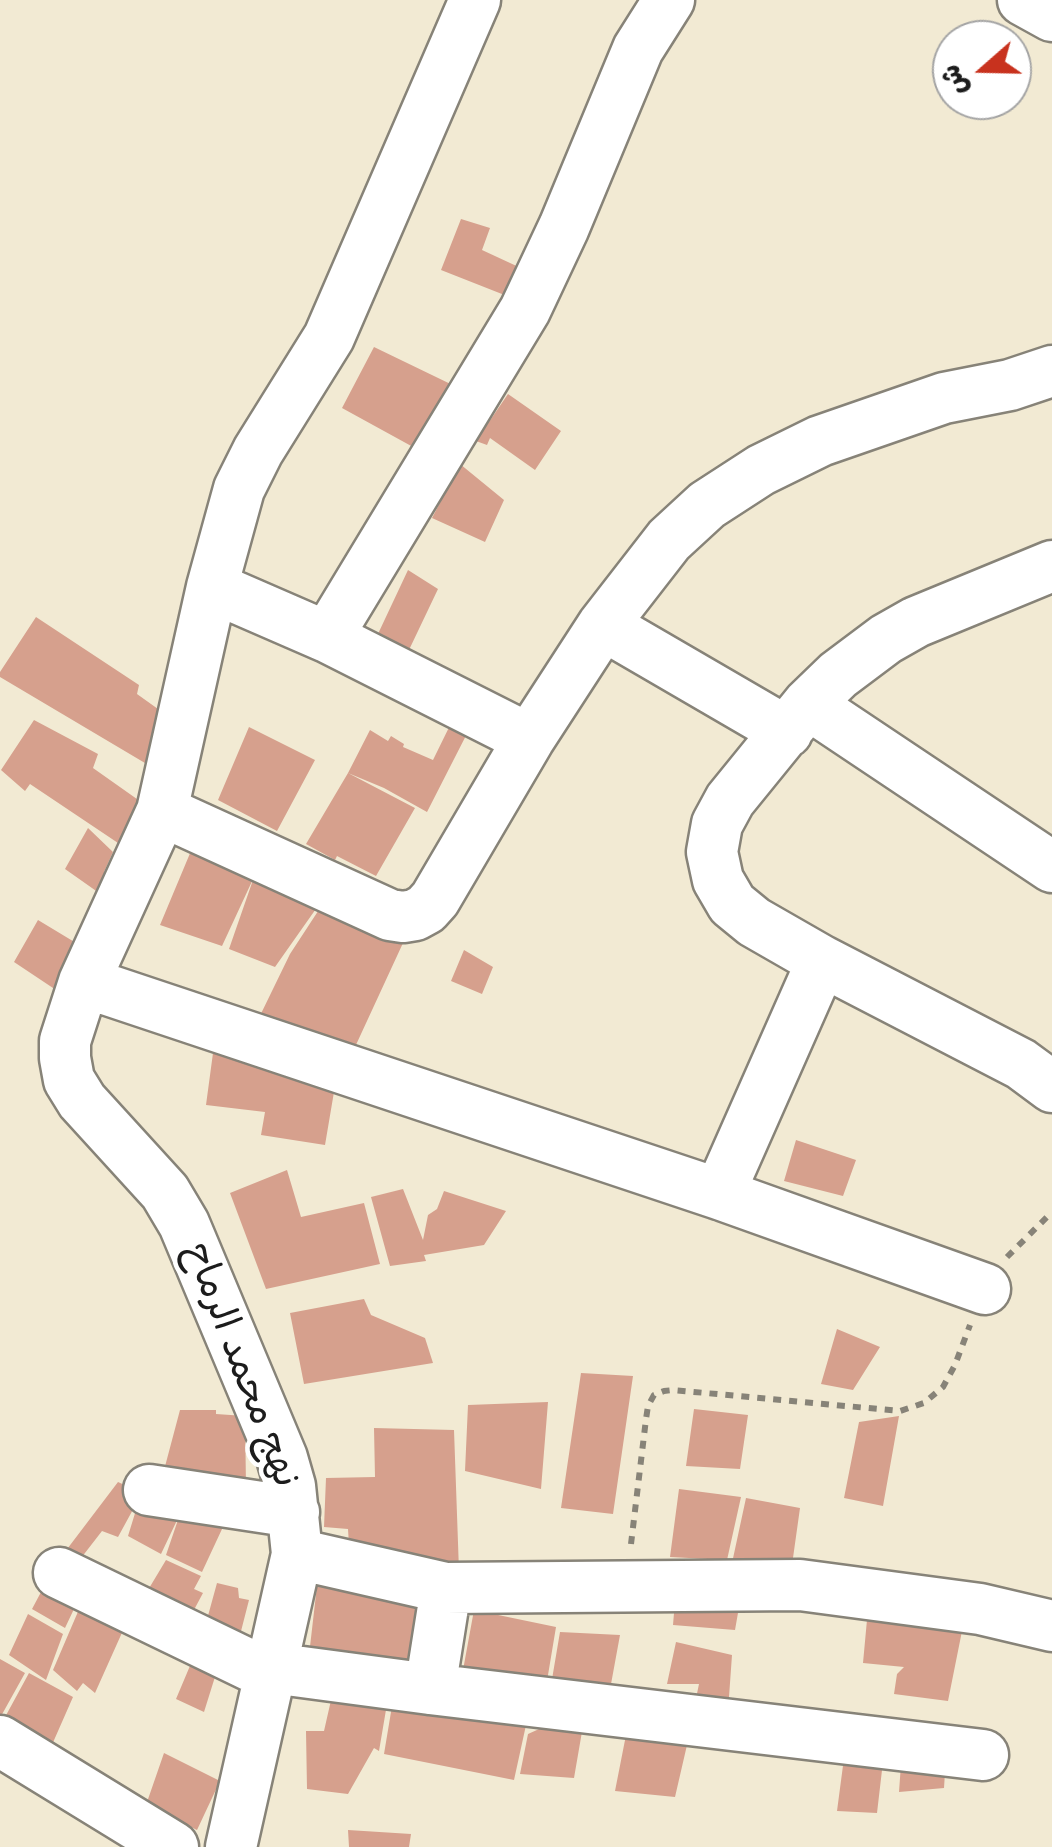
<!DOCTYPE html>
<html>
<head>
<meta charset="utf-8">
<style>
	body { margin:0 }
	#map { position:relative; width:1052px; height:1847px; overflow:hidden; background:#f2ead3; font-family:Mynerve,"Playpen Sans Arabic",sans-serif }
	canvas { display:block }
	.north { position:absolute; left:932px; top:20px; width:100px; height:100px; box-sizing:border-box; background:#fff; border:2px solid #a4a4a4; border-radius:50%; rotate:250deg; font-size:28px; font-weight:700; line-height:40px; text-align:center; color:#1c1c1c }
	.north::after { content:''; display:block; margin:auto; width:35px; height:45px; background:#c8321e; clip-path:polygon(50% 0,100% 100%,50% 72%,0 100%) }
</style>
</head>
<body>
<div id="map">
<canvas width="1052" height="1847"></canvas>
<div class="north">ش</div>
</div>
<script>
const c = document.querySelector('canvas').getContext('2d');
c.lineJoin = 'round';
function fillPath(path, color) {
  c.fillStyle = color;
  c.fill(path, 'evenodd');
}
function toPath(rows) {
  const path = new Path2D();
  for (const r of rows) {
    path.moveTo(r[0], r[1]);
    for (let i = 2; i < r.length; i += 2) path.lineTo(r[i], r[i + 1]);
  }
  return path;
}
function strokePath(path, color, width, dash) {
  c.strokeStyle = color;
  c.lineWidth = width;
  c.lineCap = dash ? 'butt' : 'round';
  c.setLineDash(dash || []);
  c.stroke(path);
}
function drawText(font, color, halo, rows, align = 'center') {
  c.font = font + ' Mynerve,"Playpen Sans Arabic",sans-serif';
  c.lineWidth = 9;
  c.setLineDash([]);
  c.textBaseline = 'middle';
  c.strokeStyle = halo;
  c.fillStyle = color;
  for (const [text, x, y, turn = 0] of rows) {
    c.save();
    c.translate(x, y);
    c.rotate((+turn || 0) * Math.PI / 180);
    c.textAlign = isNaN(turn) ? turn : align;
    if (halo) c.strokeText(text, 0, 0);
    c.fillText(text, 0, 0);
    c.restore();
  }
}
const building = toPath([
	[461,219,490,228,482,250,523,269,507,296,441,270],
	[374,347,465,391,424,453,342,408],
	[508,394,561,431,535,470,490,438,487,445,476,441],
	[460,464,504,500,485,542,432,518],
	[408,570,438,589,408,652,377,636],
	[36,617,139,685,137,694,165,714,150,766,0,677,0,672],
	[459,707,477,714,427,812,384,788,348,773,370,730,388,741,391,736,404,744,403,747,433,760],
	[34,720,98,754,93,768,144,804,121,845,30,784,25,791,1,770],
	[249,727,315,760,277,831,218,800],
	[348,773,415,808,376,876,337,856,335,860,306,844],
	[88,828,113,852,104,872,120,880,109,900,65,869],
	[196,839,325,896,275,967,229,949,254,877,222,946,160,925],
	[324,902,409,930,349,1060,255,1026,290,954],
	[38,920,86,949,62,994,14,962],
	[464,950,493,967,482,994,451,981],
	[213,1053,273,1060,335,1086,325,1145,261,1135,265,1112,206,1105],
	[796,1140,856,1160,843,1196,784,1181],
	[287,1170,301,1217,364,1203,380,1264,266,1289,230,1193],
	[403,1189,423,1240,428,1215,437,1209,444,1191,506,1211,484,1245,424,1255,426,1261,390,1266,371,1197],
	[364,1299,371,1315,425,1338,433,1363,304,1384,290,1313],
	[837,1329,880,1347,853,1390,821,1384],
	[581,1373,633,1376,613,1514,561,1508],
	[548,1402,541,1489,465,1471,468,1405],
	[694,1409,748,1415,740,1469,686,1466],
	[180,1410,216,1410,216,1414,245,1416,246,1487,163,1474],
	[899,1416,883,1506,844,1498,859,1422],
	[374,1428,454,1430,459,1571,349,1545,348,1529,324,1527,326,1478,375,1477],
	[118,1482,142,1493,118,1537,102,1531,71,1571,55,1565],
	[679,1489,741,1497,727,1560,670,1557],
	[140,1497,229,1514,202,1572,166,1555,180,1514,161,1554,128,1536],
	[746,1498,800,1508,792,1565,732,1563],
	[166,1560,201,1576,194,1589,203,1593,188,1621,145,1595],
	[318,1577,428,1595,415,1675,308,1664],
	[48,1579,82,1592,65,1628,32,1609],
	[217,1583,238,1588,239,1598,249,1600,239,1639,206,1623],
	[676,1589,742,1590,735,1630,673,1625],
	[80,1607,125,1626,95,1693,83,1683,77,1691,53,1670],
	[868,1609,962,1631,948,1701,894,1694,897,1674,904,1667,863,1663],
	[474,1610,556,1627,545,1693,461,1681],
	[28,1614,63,1634,46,1680,9,1655],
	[560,1632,620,1635,609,1695,550,1691],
	[676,1642,732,1655,728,1711,695,1703,699,1684,667,1684],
	[195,1654,219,1664,204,1712,176,1699],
	[0,1659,25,1673,0,1718],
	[29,1673,73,1697,51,1747,4,1719],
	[334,1687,388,1698,379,1751,374,1748,348,1794,307,1789,306,1731,324,1731],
	[394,1694,528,1716,514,1780,384,1754],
	[584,1720,574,1778,520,1774,528,1734,548,1725],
	[690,1732,675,1797,615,1791,626,1735],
	[164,1753,220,1781,197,1830,146,1805],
	[884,1753,877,1813,837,1811,844,1758],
	[946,1757,944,1788,899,1792,901,1764],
	[348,1830,411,1834,409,1847,349,1847]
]);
const path = toPath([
	[1007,1257,1052,1212],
	[631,1544,646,1419,648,1406,654,1395,664,1391,673,1390,900,1411,924,1403,943,1387,955,1365,970,1325]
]);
const minor = toPath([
	[1023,0,1052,16],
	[1052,566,916,622,886,639,838,675,808,704,730,800,717,824,712,852,718,880,732,904,754,922,822,961,1021,1064,1052,1087],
	[212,587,327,637,529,739],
	[603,625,787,732],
	[327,637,525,310,564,227,638,49,669,0],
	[808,704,1052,867],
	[162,811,390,915,403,917,415,915,426,909,435,899,529,739,603,625,669,540,707,505,761,470,820,441,944,398,1010,385,1052,371],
	[84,982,719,1194,985,1289],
	[719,1194,822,961],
	[149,1490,294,1512],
	[297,1554,446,1588,800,1585,980,1609,1052,1626],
	[59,1573,270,1675],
	[272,1668,430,1689,983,1755],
	[430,1689,446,1588],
	[0,1741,173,1847],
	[231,1847,297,1554,290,1486,282,1458,184,1224,165,1192,82,1101,69,1080,65,1058,65,1041,84,982,162,811,212,587,239,489,258,451,329,337,475,0]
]);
const streetNames = [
	["نهج محمد الرماح",239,1366,69]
];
fillPath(building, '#d6a08d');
strokePath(minor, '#878378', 55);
strokePath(path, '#878378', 6, [8, 8]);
strokePath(minor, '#fff', 50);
drawText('38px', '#1c1c1c', '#fff', streetNames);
</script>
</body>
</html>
